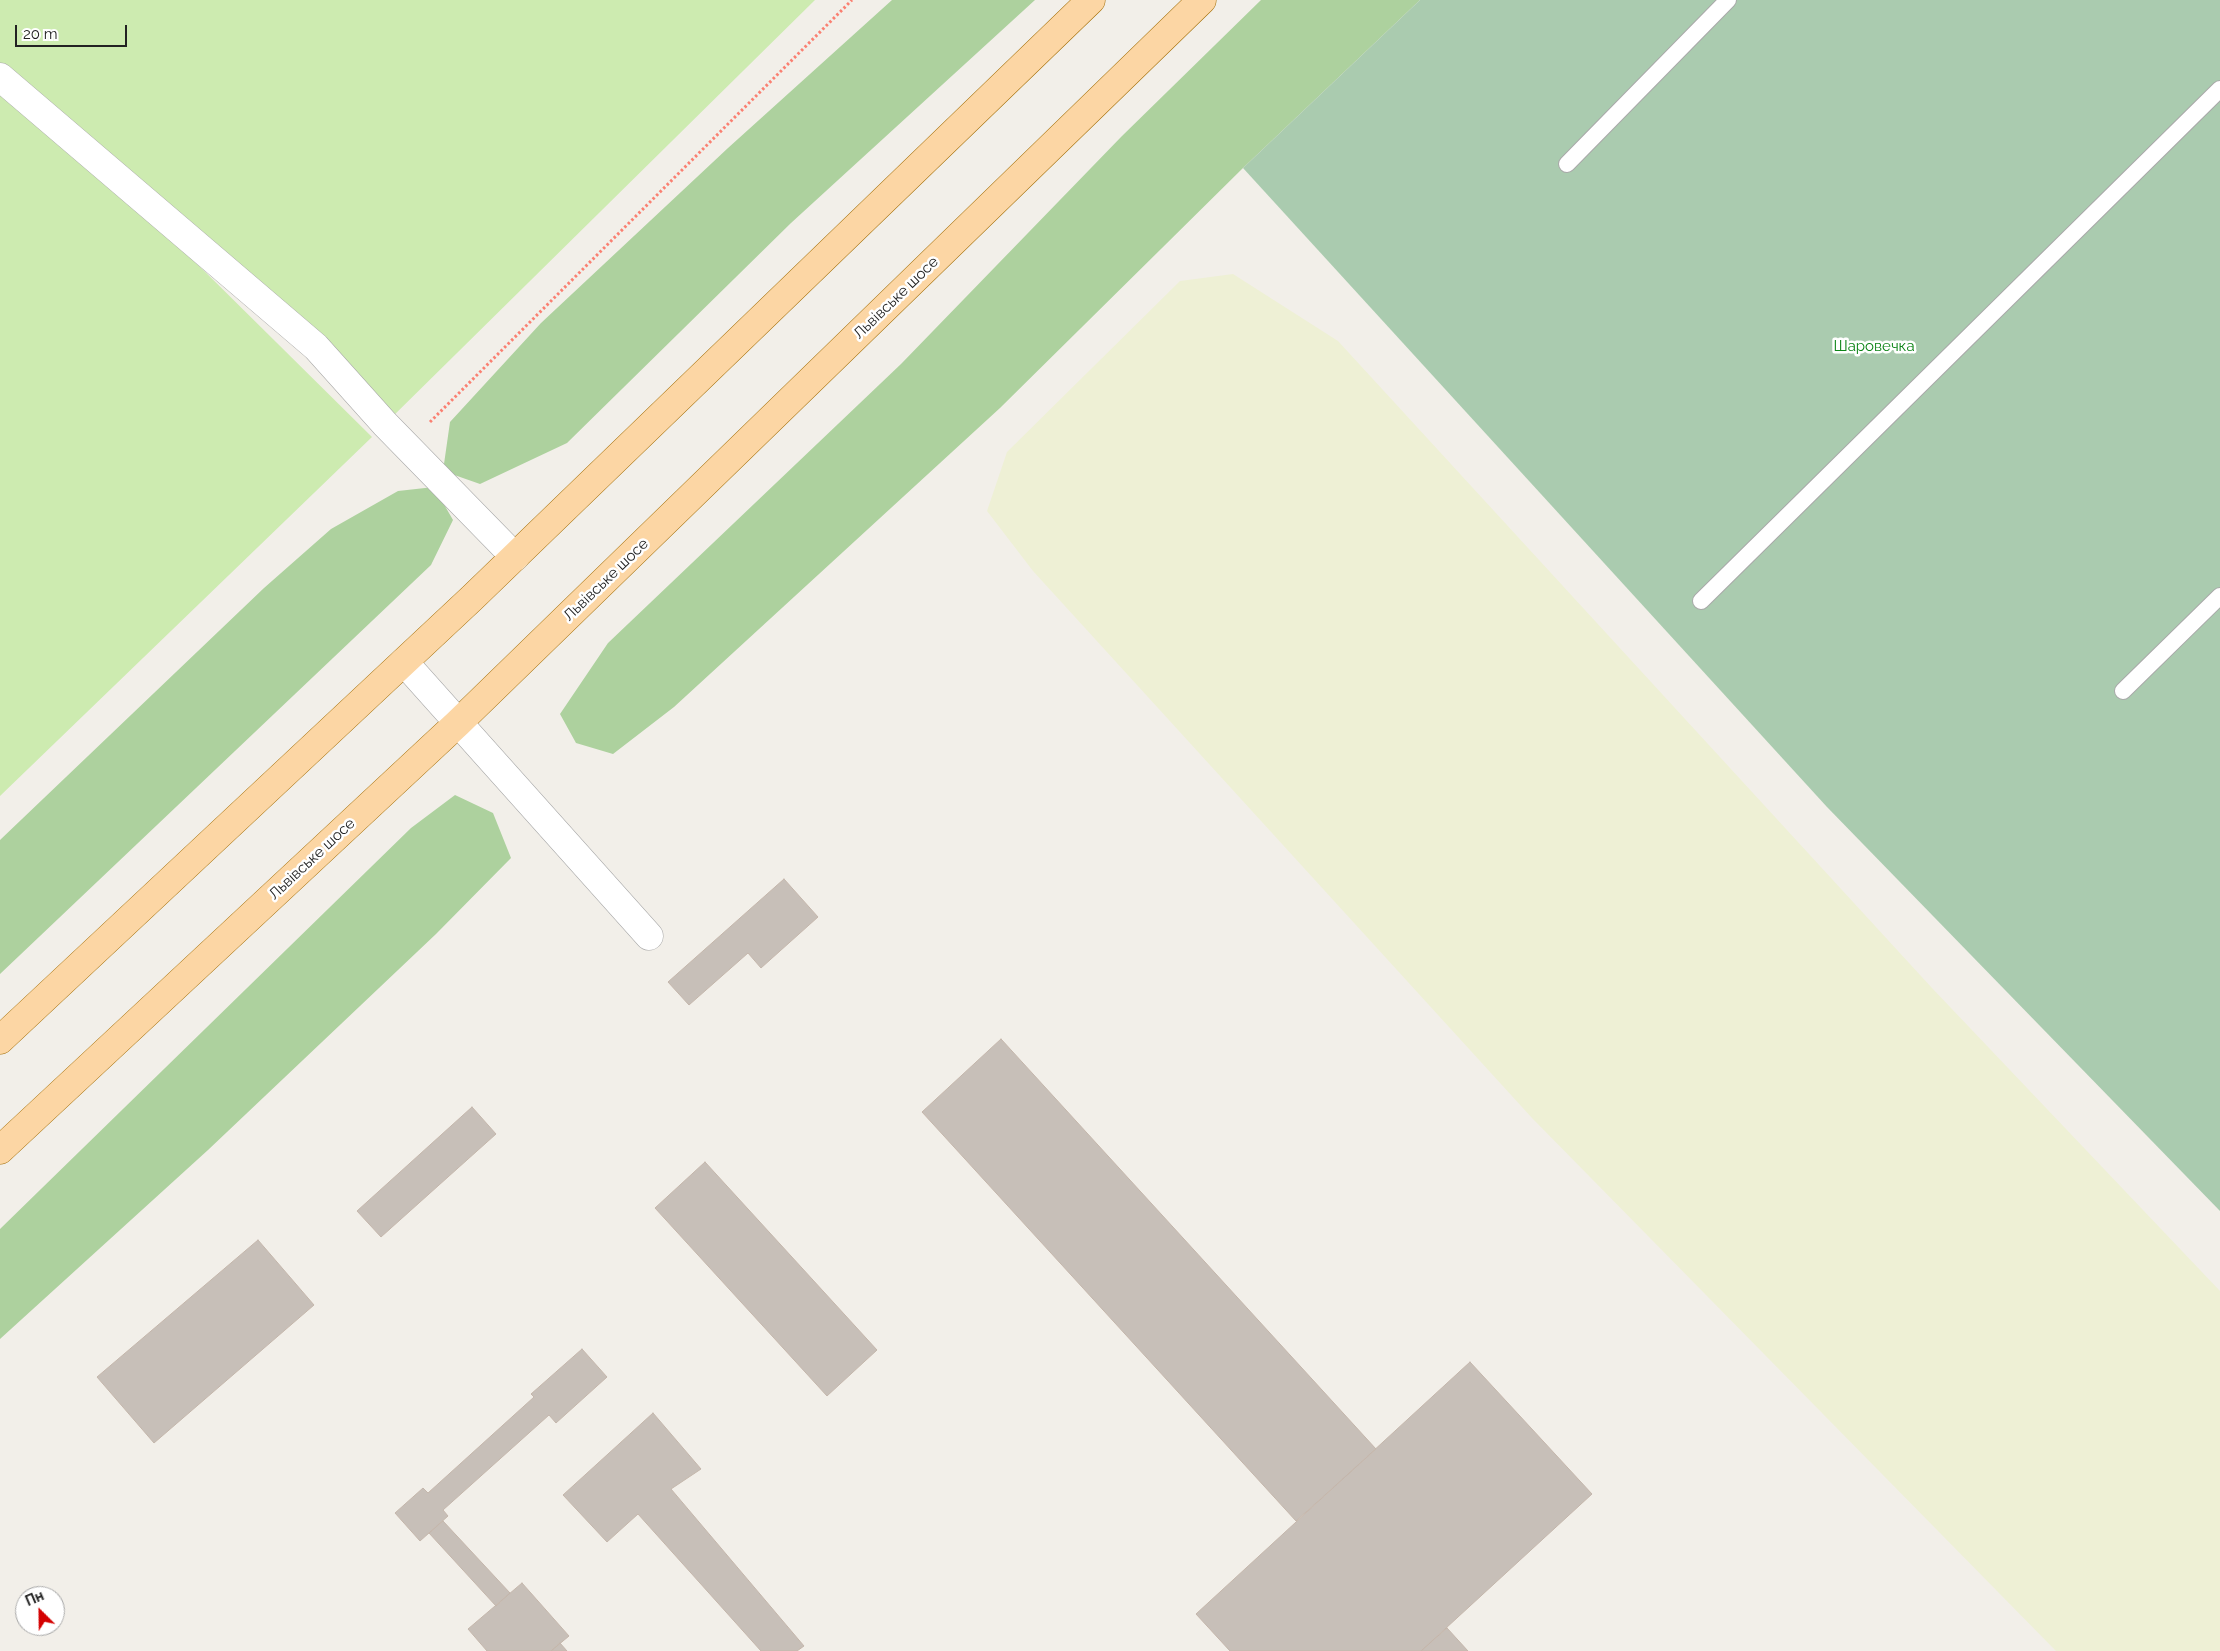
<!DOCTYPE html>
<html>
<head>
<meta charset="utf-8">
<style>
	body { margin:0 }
	#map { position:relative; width:2220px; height:1651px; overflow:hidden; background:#f2efe9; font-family:Raleway,sans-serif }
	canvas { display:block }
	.north { position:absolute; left:15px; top:1586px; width:50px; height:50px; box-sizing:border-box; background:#fff; border:1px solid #a7a7a7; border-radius:50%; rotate:337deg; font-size:14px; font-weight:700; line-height:20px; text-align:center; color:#222 }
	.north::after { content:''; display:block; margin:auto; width:18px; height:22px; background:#d40000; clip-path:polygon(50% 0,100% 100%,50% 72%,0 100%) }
	.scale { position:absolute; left:15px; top:25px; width:112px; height:22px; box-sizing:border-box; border:2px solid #222; border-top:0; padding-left:6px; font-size:15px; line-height:18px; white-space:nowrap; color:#222; -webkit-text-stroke:4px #fff; paint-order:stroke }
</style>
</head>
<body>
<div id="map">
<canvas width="2220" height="1651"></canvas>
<div class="north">Пн</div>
<div class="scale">20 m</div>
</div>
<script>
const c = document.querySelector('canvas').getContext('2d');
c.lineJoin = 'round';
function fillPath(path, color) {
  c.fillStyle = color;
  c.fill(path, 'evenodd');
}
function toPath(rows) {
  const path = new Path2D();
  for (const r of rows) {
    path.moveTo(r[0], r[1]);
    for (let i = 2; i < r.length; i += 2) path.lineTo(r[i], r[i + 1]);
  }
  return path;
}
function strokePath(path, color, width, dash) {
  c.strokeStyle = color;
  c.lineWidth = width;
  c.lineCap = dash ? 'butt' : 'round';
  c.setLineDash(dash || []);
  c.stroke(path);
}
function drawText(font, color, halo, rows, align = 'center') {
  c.font = font + ' Raleway,sans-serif';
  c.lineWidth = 5;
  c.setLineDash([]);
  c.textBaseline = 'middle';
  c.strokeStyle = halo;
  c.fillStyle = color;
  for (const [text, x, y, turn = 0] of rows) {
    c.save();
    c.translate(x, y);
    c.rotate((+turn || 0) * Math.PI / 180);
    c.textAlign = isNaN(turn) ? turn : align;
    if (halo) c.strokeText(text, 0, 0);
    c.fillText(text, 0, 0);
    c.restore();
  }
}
const farmland = toPath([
	[1233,274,1338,341,1932,988,2220,1291,2220,1651,2056,1651,1532,1118,1033,571,987,511,1007,452,1180,281]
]);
const grass = toPath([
	[0,0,815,0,385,424,0,77],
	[0,93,181,248,372,437,0,796]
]);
const forest = toPath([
	[892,0,1035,0,791,223,567,443,480,484,443,471,450,422,541,323,728,148],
	[1261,0,1420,0,1243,168,1000,408,674,707,613,754,576,743,560,714,608,643,901,364,1122,136],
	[434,487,453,520,431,565,0,974,0,840,264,588,331,529,398,491],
	[455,795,493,813,511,858,436,934,208,1150,0,1339,0,1229,411,828]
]);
const cemetery = toPath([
	[1420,0,2220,0,2220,1211,1827,807,1243,168]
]);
const building = toPath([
	[784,879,818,917,761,968,748,953,689,1005,668,982,784,879],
	[1001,1039,1376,1449,1296,1521,922,1112,1001,1039],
	[472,1107,496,1134,381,1237,357,1211,472,1107],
	[705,1162,877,1350,827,1396,655,1208,705,1162],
	[258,1240,314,1305,154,1443,97,1377,258,1240],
	[582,1349,607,1377,556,1423,549,1415,443,1510,448,1516,420,1541,395,1513,423,1488,428,1493,534,1397,531,1394,582,1349],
	[1470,1362,1592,1494,1421,1651,1230,1651,1196,1614,1470,1362],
	[653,1413,701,1469,671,1489,804,1646,797,1651,761,1651,638,1514,607,1542,563,1495,653,1413],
	[443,1521,510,1593,496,1606,429,1533,443,1521],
	[522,1583,569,1636,551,1651,487,1651,468,1629,522,1583],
	[1447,1628,1468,1651,1421,1651,1447,1628],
	[560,1643,567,1651,551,1651,560,1643]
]);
const path = toPath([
	[430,422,852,0]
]);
const service = toPath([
	[1567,164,1728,0],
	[1701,601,2220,89],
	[2123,691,2220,596]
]);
const minor = toPath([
	[0,77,316,347,385,424,515,557],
	[404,662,649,936]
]);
const primary = toPath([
	[0,1040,472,598,1091,0],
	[0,1150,458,723,1202,0]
]);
const streetNames = [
	["Львівське шосе",896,298,-44],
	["Львівське шосе",606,580,-44],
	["Львівське шосе",312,859,-43]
];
const parkNames = [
	["Шаровечка",1874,346]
];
fillPath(farmland, '#eef0d5');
fillPath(grass, '#cdebb0');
fillPath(forest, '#add19e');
fillPath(cemetery, '#aacbaf');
fillPath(building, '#c7bfb8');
strokePath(building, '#c4b6ab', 1);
strokePath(service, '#a9a9a9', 18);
strokePath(minor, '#a9a9a9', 29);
strokePath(primary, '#a06b00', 29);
strokePath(path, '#fa8072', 3, [2.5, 2.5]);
strokePath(service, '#fff', 16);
strokePath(minor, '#fff', 28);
strokePath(primary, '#fcd6a4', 28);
drawText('15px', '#222', '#fff', streetNames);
drawText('15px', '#0c8416', '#fff', parkNames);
</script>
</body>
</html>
